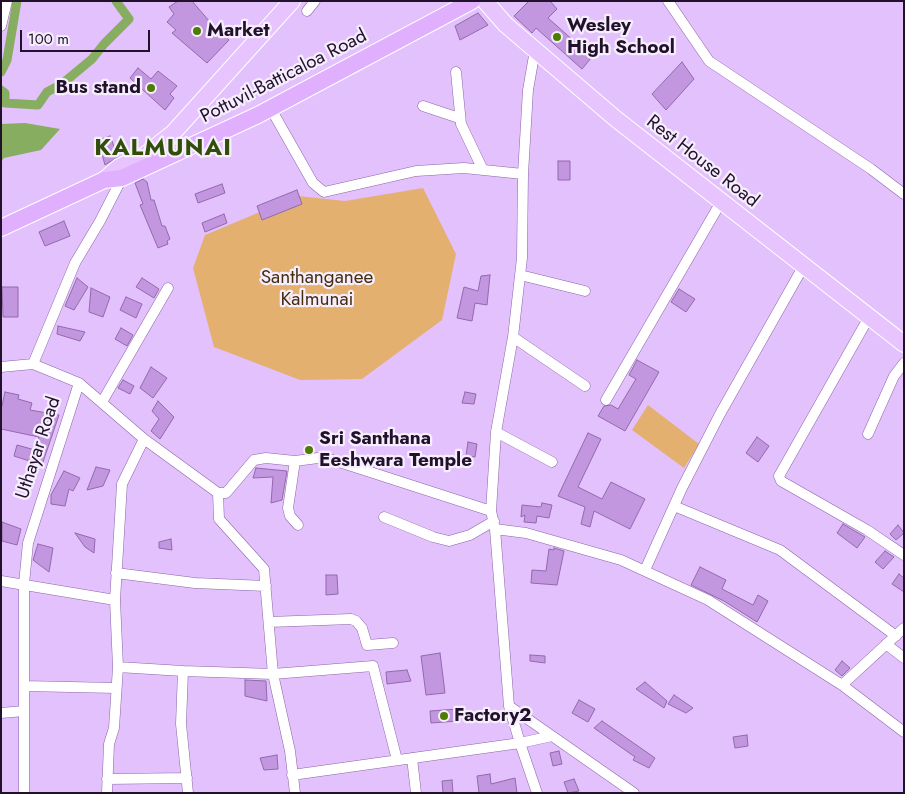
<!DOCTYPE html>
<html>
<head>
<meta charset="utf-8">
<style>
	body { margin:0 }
	#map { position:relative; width:905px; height:794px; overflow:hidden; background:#e3c1fc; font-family:Jost,sans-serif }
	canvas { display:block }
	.frame { position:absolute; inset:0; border:2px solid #21112b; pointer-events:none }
	.scale { position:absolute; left:20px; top:30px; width:130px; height:22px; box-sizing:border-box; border:2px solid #21112b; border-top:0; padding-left:6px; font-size:15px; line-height:18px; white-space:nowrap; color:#21112b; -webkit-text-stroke:4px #f6eefd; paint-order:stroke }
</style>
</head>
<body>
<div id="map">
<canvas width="905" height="794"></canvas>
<div class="frame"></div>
<div class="scale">100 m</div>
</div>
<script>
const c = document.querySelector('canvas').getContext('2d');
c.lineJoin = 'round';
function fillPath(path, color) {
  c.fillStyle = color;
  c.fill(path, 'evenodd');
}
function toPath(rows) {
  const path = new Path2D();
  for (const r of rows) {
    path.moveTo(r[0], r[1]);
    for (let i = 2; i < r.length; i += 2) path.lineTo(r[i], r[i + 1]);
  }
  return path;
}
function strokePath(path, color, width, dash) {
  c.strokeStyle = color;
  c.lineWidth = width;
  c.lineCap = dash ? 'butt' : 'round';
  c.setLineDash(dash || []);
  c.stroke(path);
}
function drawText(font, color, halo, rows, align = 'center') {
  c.font = font + ' Jost,sans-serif';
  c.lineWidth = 4.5;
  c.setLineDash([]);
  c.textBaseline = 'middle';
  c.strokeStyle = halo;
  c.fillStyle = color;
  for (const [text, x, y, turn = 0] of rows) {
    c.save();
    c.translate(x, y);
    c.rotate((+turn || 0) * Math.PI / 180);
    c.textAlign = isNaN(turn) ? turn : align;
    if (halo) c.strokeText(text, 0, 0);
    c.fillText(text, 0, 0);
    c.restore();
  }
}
const green = toPath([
	[423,188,456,254,442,320,362,379,300,380,214,347,193,268,205,235,298,196,345,201],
	[648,405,699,444,684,468,632,430]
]);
const water = toPath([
	[25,123,60,129,41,150,4,158,1,162,1,124]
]);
const canal = toPath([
	[1,72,7,60,17,1],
	[1,90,5,93,5,103,38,105,47,92,62,84,92,59,104,44,129,19,116,1]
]);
const building = toPath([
	[178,1,192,1,210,22,229,40,207,63,172,33,176,30,167,22,174,14,169,7,178,1],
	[529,1,550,1,557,9,548,18,592,57,582,69,536,28,532,33,514,16,529,1],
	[478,13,488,25,460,40,455,26,478,13],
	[682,62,694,79,666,110,652,94,682,62],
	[138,68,151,79,158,71,177,86,170,94,174,98,165,110,130,78,138,68],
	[110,136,118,157,105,165,98,140,110,136],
	[558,161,570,161,570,180,558,180,558,161],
	[143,179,147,182,151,200,154,200,162,226,165,226,170,239,167,241,168,244,158,248,140,205,143,204,135,183,143,179],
	[222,184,225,193,198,203,195,194,222,184],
	[297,190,302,204,262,220,257,206,297,190],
	[224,214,227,223,205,232,202,223,224,214],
	[64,221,70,236,45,246,39,232,64,221],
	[490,275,487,305,475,303,472,321,457,318,464,287,478,291,481,276,490,275],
	[77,278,88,287,74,310,65,306,77,278],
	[142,278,159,289,154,298,136,287,142,278],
	[2,287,18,287,18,317,3,317,2,287],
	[91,288,110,297,103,317,89,312,91,288],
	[679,289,695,299,686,312,671,302,679,289],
	[126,297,142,304,136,318,120,310,126,297],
	[58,326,85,332,80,341,57,334,58,326],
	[121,328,133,335,127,346,115,339,121,328],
	[637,360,659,372,625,431,598,416,604,406,611,405,618,409,636,379,629,375,637,360],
	[151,367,167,378,153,398,140,388,151,367],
	[123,380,134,386,130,394,118,388,123,380],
	[5,392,19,395,18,399,32,403,30,410,59,415,42,465,14,456,17,445,35,450,39,437,1,429,1,410,5,392],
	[465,392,476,394,474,404,462,403,465,392],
	[158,401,174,417,160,439,151,431,159,419,152,411,158,401],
	[588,433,601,439,578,487,602,499,611,482,645,499,630,529,594,511,590,527,581,524,585,507,558,496,588,433],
	[757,437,769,446,758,462,746,453,757,437],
	[468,442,477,444,475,457,466,456,468,442],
	[96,467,110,470,103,486,87,490,96,467],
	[256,468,287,471,282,500,271,503,273,477,253,478,256,468],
	[64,471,80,478,73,491,69,489,65,506,51,504,51,495,64,471],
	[542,503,552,505,549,518,537,516,536,523,524,522,525,515,521,517,522,505,541,507,542,503],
	[2,522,21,529,17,545,2,541,2,522],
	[843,524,865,537,857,548,837,533,843,524],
	[898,525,904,533,896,540,890,534,898,525],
	[75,533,95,539,94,553,85,547,75,533],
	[171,539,172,550,159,548,159,542,171,539],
	[38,544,53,548,49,572,33,560,38,544],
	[554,548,564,551,557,585,531,583,532,570,546,571,549,549,554,550,554,548],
	[885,551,894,557,883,569,875,562,885,551],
	[700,567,726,580,722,589,753,605,758,595,768,601,757,622,724,601,691,585,700,567],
	[899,574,904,578,904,592,892,584,899,574],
	[326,575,337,575,338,594,326,595,326,575],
	[440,653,445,693,426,695,421,656,440,653],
	[530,655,545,656,545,663,530,661,530,655],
	[842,661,850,668,842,676,835,670,842,661],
	[407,670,411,681,387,684,386,672,407,670],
	[245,680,266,681,267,701,245,696,245,680],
	[645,682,667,701,664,708,636,689,645,682],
	[674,695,693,708,686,713,668,704,674,695],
	[579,700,595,709,588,722,572,713,579,700],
	[457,709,458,721,431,723,430,711,457,709],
	[602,721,655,758,649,768,633,760,635,757,594,728,602,721],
	[747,735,748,746,735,748,733,737,747,735],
	[559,751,562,764,553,766,550,753,559,751],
	[277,755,278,769,264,770,260,758,277,755],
	[490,774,491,784,515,778,517,793,479,793,477,776,490,774],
	[574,779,579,791,568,793,564,782,574,779],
	[452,780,453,793,443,793,442,781,452,780]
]);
const minor = toPath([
	[668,1,709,61,871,169,904,194],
	[307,11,315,1],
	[1,26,7,1],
	[535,50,528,90,523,174,522,258,513,337,496,432,491,511,495,529,526,533,621,560,708,600,842,685,904,732],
	[456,72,461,124,483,170],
	[423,106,459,118],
	[271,109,313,183,324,192,416,171,464,168,523,174],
	[122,178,100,221,75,263,33,364,79,383,144,439,218,493,226,493,254,460,266,458,295,461,318,458,333,460,491,511],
	[520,275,585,291],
	[869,317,779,476,781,481,867,530,904,555],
	[513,337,585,386],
	[1,367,33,364],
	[606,400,721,202],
	[102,402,168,288],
	[496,432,552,462],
	[868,434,894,376,904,363],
	[144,439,122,484,115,600,118,667,183,671,181,724,188,793],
	[295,461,288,508,290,516,298,525],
	[218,493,219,519,264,569,273,674,290,751,295,793],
	[674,506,780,550,896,636],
	[384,517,433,537,449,541,470,535,494,521],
	[495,529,509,706,634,793],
	[645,570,682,488,720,414,803,267],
	[116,573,195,583,266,586],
	[1,581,115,600],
	[269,622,351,619,356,621,362,628,367,645,393,643],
	[886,644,904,658],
	[183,671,273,674,373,666,397,760],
	[842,685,904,628],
	[24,686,116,688],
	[509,706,520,743,552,736],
	[1,713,24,711],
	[412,758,416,793],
	[292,775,520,743,537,793],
	[107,779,187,778],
	[24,793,24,584,28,543,79,383],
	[107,793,109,744,114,728,118,667]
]);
const primary = toPath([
	[485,1,506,25,616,119,904,344],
	[104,180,119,167,145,155,173,133,292,1]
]);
const trunk = toPath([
	[1,228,104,180,122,178,258,115,472,1]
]);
const markers = [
	[197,31,5,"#4d7c03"],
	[557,37,5,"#4d7c03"],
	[151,88,5,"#4d7c03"],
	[309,450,5,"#4d7c03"],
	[444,716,5,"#4d7c03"]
];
const poiNames = [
	["Wesley",567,26],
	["High School",567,48],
	["Market",207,31],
	["Bus stand",141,88,"right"],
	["Sri Santhana",319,439],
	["Eeshwara Temple",319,461],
	["Factory2",454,716]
];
const streetNames = [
	["Pottuvil-Batticaloa Road",284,77,-27],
	["Rest House Road",702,162,38],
	["Uthayar Road",39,448,-72]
];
const parkNames = [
	["Santhanganee",317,278],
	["Kalmunai",317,300]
];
const districtNames = [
	["KALMUNAI",163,149]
];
fillPath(green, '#e4b070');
fillPath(water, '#86ad60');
strokePath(canal, '#86ad60', 9);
fillPath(building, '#c397e0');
strokePath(building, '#9169ac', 1);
strokePath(minor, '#8c64a7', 11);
strokePath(primary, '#fff', 18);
strokePath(trunk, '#fff', 18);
strokePath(minor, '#fff', 10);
strokePath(primary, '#e8c4fe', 16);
strokePath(trunk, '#e0b0fe', 16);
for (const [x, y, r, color] of markers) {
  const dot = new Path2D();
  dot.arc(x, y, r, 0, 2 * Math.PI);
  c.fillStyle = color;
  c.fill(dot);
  strokePath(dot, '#f6eefd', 2);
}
drawText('bold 19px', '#21112b', '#f6eefd', poiNames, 'left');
drawText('19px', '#21112b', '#f6eefd', streetNames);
drawText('19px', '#452d0e', '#f6eefd', parkNames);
c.letterSpacing = '1px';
drawText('bold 24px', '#304e07', '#f6eefd', districtNames);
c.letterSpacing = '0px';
</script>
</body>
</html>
